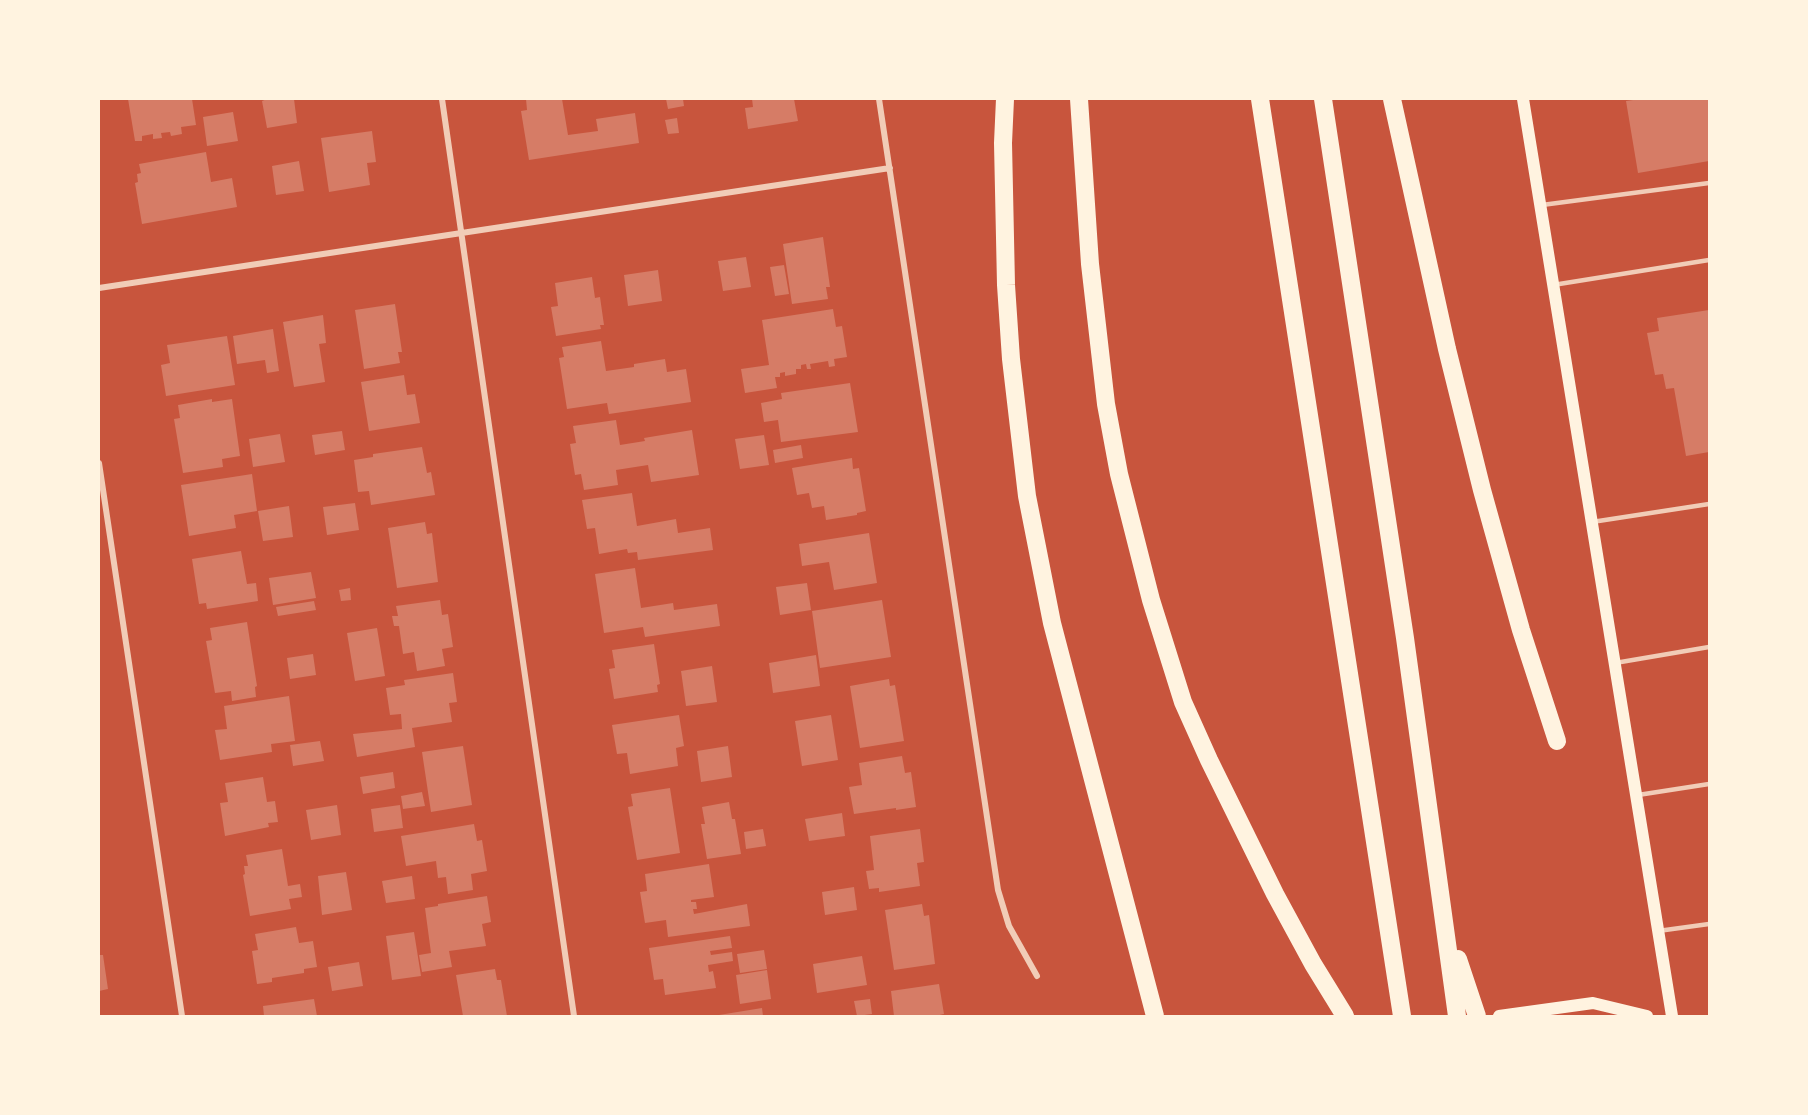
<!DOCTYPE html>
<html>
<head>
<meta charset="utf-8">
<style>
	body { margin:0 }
	#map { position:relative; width:1808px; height:1115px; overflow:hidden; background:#c8553d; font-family:"Alegreya Sans",sans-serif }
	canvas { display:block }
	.frame { position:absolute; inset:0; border:100px solid #fff3e0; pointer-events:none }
</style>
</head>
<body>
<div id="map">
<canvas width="1808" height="1115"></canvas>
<div class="frame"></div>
</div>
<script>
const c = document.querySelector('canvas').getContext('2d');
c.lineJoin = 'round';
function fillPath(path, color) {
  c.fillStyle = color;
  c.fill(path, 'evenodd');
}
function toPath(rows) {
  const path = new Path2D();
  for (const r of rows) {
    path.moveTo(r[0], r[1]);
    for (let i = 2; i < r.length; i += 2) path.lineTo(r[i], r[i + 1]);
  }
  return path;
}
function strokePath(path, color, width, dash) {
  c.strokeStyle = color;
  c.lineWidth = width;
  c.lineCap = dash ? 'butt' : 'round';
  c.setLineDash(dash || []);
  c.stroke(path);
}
const building = toPath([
	[128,99,192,99,196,125,181,127,182,134,171,136,170,132,161,133,162,138,153,139,153,134,142,136,142,141,135,141],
	[267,99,294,99,297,123,267,128,262,101],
	[526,99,562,99,568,135,598,131,596,119,635,113,639,143,529,160,521,111,527,110],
	[666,99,683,99,684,106,668,109],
	[752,99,794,99,798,121,748,129,745,108,753,107],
	[1640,99,1709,99,1709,161,1638,173,1626,101],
	[233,112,238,141,207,146,203,117],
	[677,118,679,133,668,134,665,120],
	[372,131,376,162,367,163,370,185,329,192,321,138],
	[206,152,211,182,232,178,237,207,142,224,135,183,138,182,137,174,141,173,139,164],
	[299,161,304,191,276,195,272,166],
	[823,237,830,287,826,287,828,299,792,304,783,244],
	[746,257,751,287,723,291,718,261],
	[784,265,789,294,775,296,770,267],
	[658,270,662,301,628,306,624,275],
	[592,277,595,298,600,297,604,325,600,325,601,329,556,336,551,307,558,306,555,283],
	[395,304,402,352,398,352,400,363,364,369,355,310],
	[833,309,836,327,842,326,847,357,834,359,835,366,829,367,828,361,810,364,811,369,807,369,806,364,801,365,801,369,796,369,796,374,785,376,785,372,780,373,780,377,775,377,777,388,745,393,741,369,769,365,762,320],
	[1709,310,1709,452,1686,456,1674,388,1666,389,1663,374,1655,375,1647,333,1659,331,1657,318],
	[323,315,326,343,319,344,325,382,294,387,283,322],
	[273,329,279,371,267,373,265,360,237,364,233,336],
	[227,336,235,385,166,396,161,365,170,363,167,345],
	[601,341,606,371,634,367,634,364,665,359,667,372,686,369,691,402,609,414,607,403,567,409,559,358,564,357,562,347],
	[404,375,407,395,415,394,420,423,369,431,361,382],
	[850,383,858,432,781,442,778,420,764,422,761,403,782,399,781,393],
	[212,399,212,402,232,399,240,456,222,459,223,467,183,473,174,419,180,418,178,405],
	[616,420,620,445,645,441,644,438,692,430,699,475,651,482,648,465,616,470,618,485,584,490,581,474,575,475,570,444,576,443,573,426],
	[342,431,345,450,315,455,312,435],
	[280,434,285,462,253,467,249,439],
	[764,435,769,465,740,469,735,439],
	[801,445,803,458,775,463,773,450],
	[422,447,427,473,431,472,435,495,371,505,369,491,358,492,354,460,373,457,373,454],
	[852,458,853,469,859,468,866,511,857,513,857,515,826,520,824,506,812,508,809,493,797,495,792,468],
	[252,474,257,511,234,515,236,528,189,536,181,485],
	[632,493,637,526,676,519,678,533,710,528,713,550,638,560,637,552,628,553,627,549,599,554,595,528,587,529,582,500],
	[355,503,359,530,327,535,323,507],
	[289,506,293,537,263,541,258,511],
	[425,522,427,534,432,533,438,582,397,588,388,528],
	[869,533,877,583,834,590,829,562,802,566,799,544],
	[241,551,247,584,256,583,258,601,207,609,206,603,199,604,192,559],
	[635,568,641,608,673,603,674,610,717,604,720,626,645,637,643,627,604,633,595,574],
	[311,572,316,598,273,605,269,578],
	[807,583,811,610,780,615,776,587],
	[350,588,351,600,341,601,339,590],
	[440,600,442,615,448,614,453,647,442,649,445,666,417,671,414,652,403,654,399,626,394,626,392,616,398,616,396,606],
	[882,600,891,657,820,668,812,611],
	[314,601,316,610,278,616,276,607],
	[247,622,257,686,255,687,256,697,232,701,231,691,215,693,206,641,212,640,210,628],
	[377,628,385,676,355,681,347,633],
	[654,644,660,684,657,685,658,692,614,699,609,669,615,668,612,650],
	[313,654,316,675,290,679,287,658],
	[816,655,820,686,773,693,769,663],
	[712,666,717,702,686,706,681,671],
	[453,673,457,702,449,703,452,722,412,728,415,747,357,757,353,734,402,729,401,714,390,715,386,688,405,685,404,680],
	[889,679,890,686,895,685,904,741,860,748,850,686],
	[289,696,295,741,271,744,272,752,220,760,215,730,227,729,224,706],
	[679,715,684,746,676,748,678,766,630,774,627,753,617,754,612,725],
	[831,715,838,760,802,766,795,721],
	[320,741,324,761,293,766,290,745],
	[463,746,472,805,431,812,422,752],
	[728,746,732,777,701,782,697,751],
	[902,756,905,773,911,772,916,807,896,810,896,808,854,814,849,787,862,785,859,763],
	[393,772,395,788,363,794,360,777],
	[263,777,267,802,275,801,278,822,268,823,269,827,225,836,220,803,228,802,225,783],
	[670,788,680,853,637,860,628,807,633,806,631,794],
	[422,792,425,806,403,809,401,796],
	[729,802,732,819,735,819,741,854,707,859,701,824,705,824,702,807],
	[337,805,341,835,311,840,306,810],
	[400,805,403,828,374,832,371,809],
	[842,813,845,836,809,841,805,819],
	[474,824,477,841,482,840,487,871,471,874,473,890,448,894,446,877,438,878,436,861,406,866,401,836],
	[763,829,766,846,746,849,744,832],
	[920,829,924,862,917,863,920,886,879,892,879,888,869,889,866,871,874,870,870,836],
	[282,849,288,886,300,884,302,897,289,899,291,909,250,916,243,875,245,874,244,866,248,866,246,855],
	[709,864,714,897,691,900,691,902,696,902,697,909,693,909,694,914,747,904,750,926,668,937,666,920,645,923,640,892,647,891,645,874],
	[346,872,352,910,322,915,318,876],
	[412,876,415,899,386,903,382,881],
	[854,887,857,910,825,915,822,892],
	[487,896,491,922,482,924,486,946,449,951,452,967,422,972,419,955,431,953,425,908,438,906,438,904],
	[922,904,924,916,929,915,935,964,894,970,885,910],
	[296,927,299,943,313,941,317,967,304,969,304,973,272,978,272,982,257,984,252,951,258,950,255,934],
	[414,932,421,976,392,980,386,936],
	[730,936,732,948,710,951,711,955,732,952,733,961,708,965,709,972,713,971,716,988,665,995,663,979,654,980,649,948],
	[764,950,767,969,740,973,737,954],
	[99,955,103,955,108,989,99,991],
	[862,956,867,985,817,993,813,964],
	[359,962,363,986,332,991,328,967],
	[495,969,497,980,501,980,507,1016,463,1016,456,975],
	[767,970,771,999,740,1004,736,975],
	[939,984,944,1014,935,1016,894,1016,891,991],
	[314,999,317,1016,264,1016,263,1006],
	[870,999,872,1014,857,1016,854,1001],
	[762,1008,763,1016,720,1016,719,1015]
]);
const service = toPath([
	[1542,205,1709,183],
	[1553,285,1709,260],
	[1592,522,1709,504],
	[1615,663,1709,647],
	[1638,795,1709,784],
	[1658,931,1709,924]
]);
const minor = toPath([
	[442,99,574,1016],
	[879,99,998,890,1009,926,1037,976],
	[99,288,890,168],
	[99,463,182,1016]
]);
const secondary = toPath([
	[1523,99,1672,1016],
	[1499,1016,1593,1003,1647,1016]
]);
const motorway = toPath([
	[1005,99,1003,143,1006,285,1011,359,1027,496,1052,623,1155,1016],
	[1079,99,1090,264,1106,404,1119,474,1151,600,1183,702,1209,760,1275,894,1313,964,1345,1016],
	[1260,99,1402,1016],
	[1323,99,1405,638,1457,1016],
	[1392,99,1447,349,1482,490,1521,630,1557,741],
	[1458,959,1477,1016]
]);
fillPath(building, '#d67c66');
strokePath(service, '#f1ccb7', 4.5);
strokePath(minor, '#f1ccb7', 6);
strokePath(secondary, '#fff3e0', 12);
strokePath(motorway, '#fff3e0', 18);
</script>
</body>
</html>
